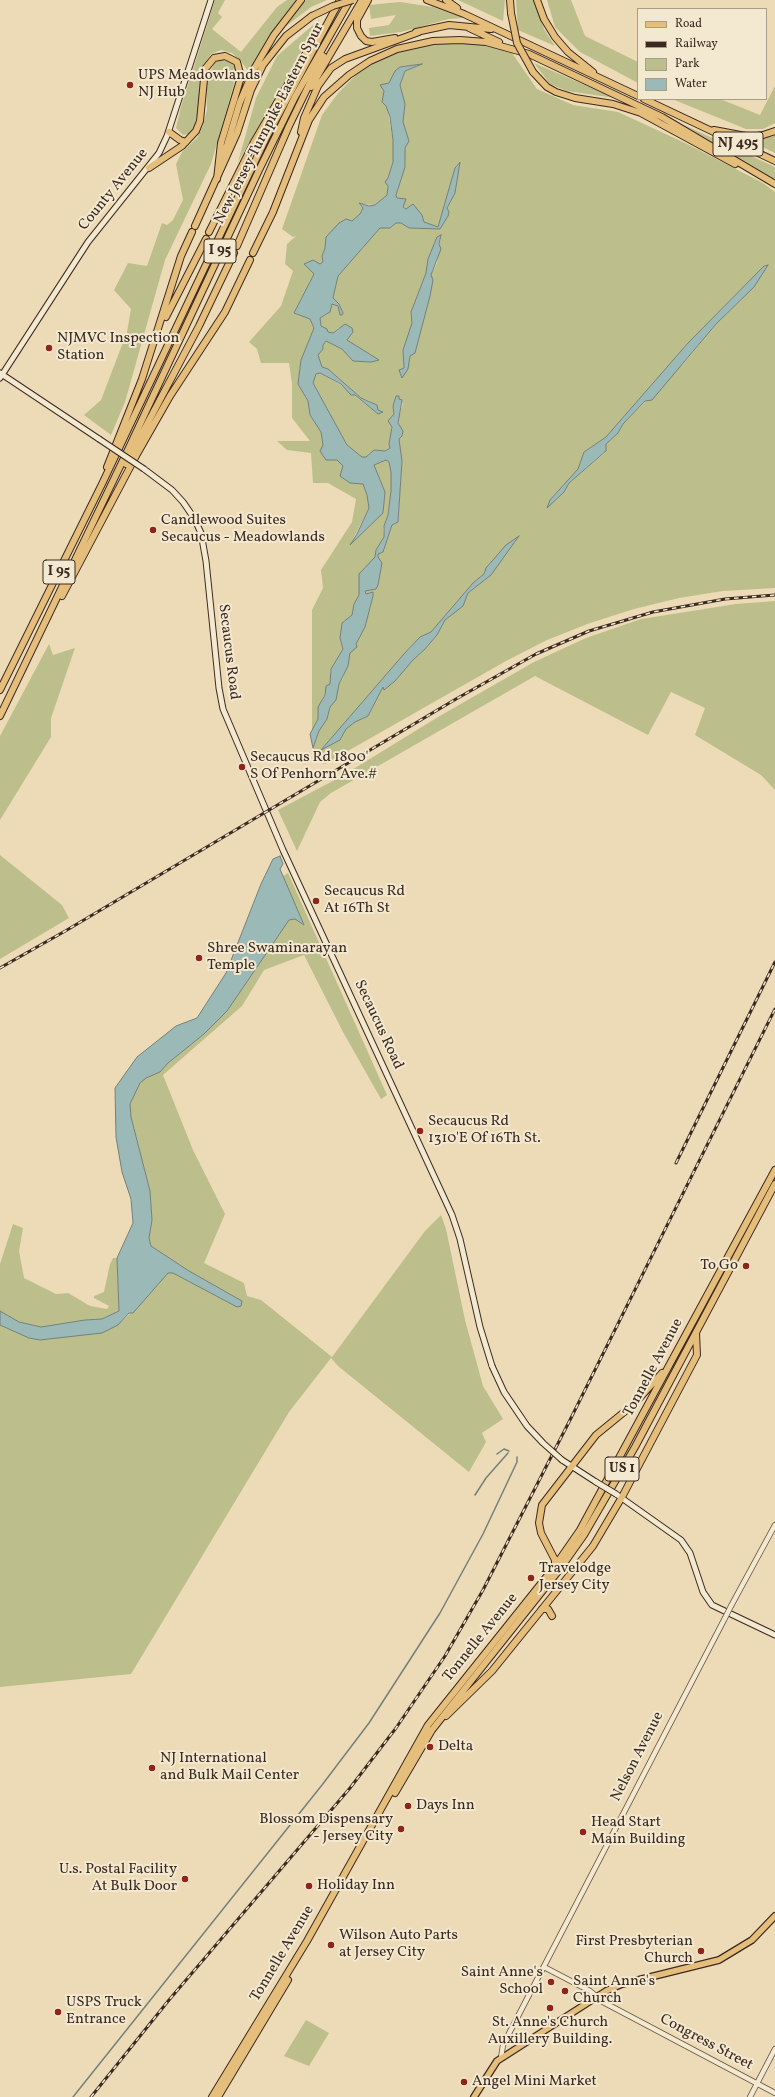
<!DOCTYPE html>
<html>
<head>
<meta charset="utf-8">
<style>
	body { margin:0 }
	#map { position:relative; width:775px; height:2097px; overflow:hidden; background:#ecdbb6; font-family:Vollkorn,serif }
	canvas { display:block }
	.legend { position:absolute; left:637px; top:8px; width:130px; height:92px; box-sizing:border-box; background:#f3e8d0; border:1px solid #aa9c8a; margin:0; padding:5px 7px; list-style:none; font-size:12px; color:#3c2a21 }
	.legend li { display:flex; align-items:center; gap:8px; height:20px }
	.legend b { width:20px; border:1px solid #aa9c8a }
</style>
</head>
<body>
<div id="map">
<canvas width="775" height="2097"></canvas>
<ul class="legend">
<li><b style="height:5px;background:#e6be7b"></b>Road</li>
<li><b style="height:5px;background:#3c2a21"></b>Railway</li>
<li><b style="height:11px;background:#bcbf8b"></b>Park</li>
<li><b style="height:11px;background:#9bb9b7"></b>Water</li>
</ul>
</div>
<script>
const c = document.querySelector('canvas').getContext('2d');
c.lineJoin = 'round';
function fillPath(path, color) {
  c.fillStyle = color;
  c.fill(path, 'evenodd');
}
function toPath(rows) {
  const path = new Path2D();
  for (const r of rows) {
    path.moveTo(r[0], r[1]);
    for (let i = 2; i < r.length; i += 2) path.lineTo(r[i], r[i + 1]);
  }
  return path;
}
function strokePath(path, color, width, dash) {
  c.strokeStyle = color;
  c.lineWidth = width;
  c.lineCap = dash ? 'butt' : 'round';
  c.setLineDash(dash || []);
  c.stroke(path);
}
function drawText(font, color, halo, rows, align = 'center') {
  c.font = font + ' Vollkorn,serif';
  c.lineWidth = 4;
  c.setLineDash([]);
  c.textBaseline = 'middle';
  c.strokeStyle = halo;
  c.fillStyle = color;
  for (const [text, x, y, turn = 0] of rows) {
    c.save();
    c.translate(x, y);
    c.rotate((+turn || 0) * Math.PI / 180);
    c.textAlign = isNaN(turn) ? turn : align;
    if (halo) c.strokeText(text, 0, 0);
    c.fillText(text, 0, 0);
    c.restore();
  }
}
const green = toPath([
	[215,0,225,0,218,13,222,17,212,29,241,52,277,7,287,0,297,0,271,34,249,72,240,60,232,53,221,50,211,54,204,64,201,73,198,112,194,127,189,134,183,135,176,128,181,107],
	[306,0,327,0,311,7,285,27],
	[458,0,505,0,503,21],
	[516,0,535,0,544,29,555,46,518,30],
	[547,0,571,0,585,36,638,62,638,83,580,52,555,27],
	[400,2,433,7,463,18,449,19,401,32,370,36,369,28,389,25,396,15,371,19,369,5],
	[320,19,238,162,256,98,277,56],
	[453,43,482,44,510,50,537,89,573,105,618,112,685,143,763,183,775,192,775,588,723,591,679,598,634,609,590,623,547,640,506,661,325,764,318,761,313,748,319,731,327,719,330,707,335,700,339,684,343,678,350,653,365,627,373,596,372,592,366,594,365,590,370,590,379,576,381,569,377,557,378,554,383,552,392,525,398,522,402,461,399,439,402,436,398,419,403,403,394,402,393,406,394,414,391,419,392,434,389,440,390,448,385,451,374,450,366,457,362,457,347,445,313,383,316,374,319,373,341,385,378,414,378,410,370,401,361,398,328,369,322,367,318,355,323,349,323,345,326,341,342,349,354,361,371,362,378,360,347,340,353,332,338,328,333,333,328,332,321,326,320,318,328,314,332,304,338,306,340,315,339,304,333,298,338,276,380,228,390,228,396,223,401,223,409,228,440,229,447,208,455,193,459,162,455,168,438,227,424,222,422,215,403,207,404,203,397,198,396,195,405,167,405,148,409,141,403,122,405,104,400,85,405,71,420,65,400,67,384,91,393,140,393,161,388,178,387,195,375,205,359,204,363,208,360,214,352,221,346,220,326,237,325,248,322,256,323,262,320,264,304,264,314,274,294,313,310,319,314,328,301,360,298,384,308,401,310,415,321,432,323,445,343,466,341,476,350,483,363,484,367,495,369,508,351,543,383,513,385,492,374,465,386,460,389,462,391,472,391,491,388,515,383,529,384,537,376,550,375,557,369,566,365,567,359,582,360,587,359,595,354,604,352,615,342,623,340,638,343,649,330,671,330,684,318,707,318,719,312,733,312,610,323,588,321,570,352,522,356,499,328,483,313,483,311,453,287,450,277,441,310,441,292,418,292,384,289,363,261,363,257,349,249,342,281,306,293,271,285,264,287,244,296,236,293,237,282,229,322,115,339,92,359,72,374,62,411,47],
	[441,235,437,263,431,275,410,355,408,369,400,370,404,368,403,350,413,323,411,312,426,273,428,259,437,238],
	[767,265,744,297,716,324,684,363,623,424,618,433,606,444,606,452,569,483,564,492,550,500,578,469,584,452,606,437,688,343,764,266],
	[518,537,491,575,468,593,462,606,445,620,437,635,425,649,413,660,395,681,385,689,384,686,368,716,355,722,346,729,340,740,322,749,403,655,420,637,431,632,473,583,484,574,486,568],
	[223,60,231,62,238,70,211,164,165,260,125,402,111,435,84,415,101,400,127,332,131,309,114,290,128,263,147,266,162,223,167,225,173,220,183,200,176,164,182,152,197,138,203,126,207,109,206,84,209,74,215,62],
	[534,63,615,98,567,91,550,84],
	[775,86,775,123,763,129,746,129,672,99,720,99,760,115],
	[682,124,775,167,775,180,763,172],
	[775,135,775,153,745,139,761,139],
	[775,601,775,790,761,775,695,735,705,708,671,692,648,735,535,676,331,793,320,802,297,851,278,810,342,776,438,717,534,662,586,638,641,619,736,604],
	[49,644,53,655,75,648,51,718,51,737,0,820,0,736],
	[0,855,62,905,69,918,0,959],
	[288,873,387,1095,381,1099,343,1032,304,955,264,970,242,1006,163,1075,193,1150,225,1214,204,1263,244,1283,247,1296,261,1300,332,1357,425,1231,441,1215,446,1229,465,1320,483,1386,503,1419,482,1433,486,1442,469,1472,338,1366,331,1358,289,1412,131,1674,0,1687,0,1325,29,1338,40,1340,52,1339,118,1325,145,1299,168,1273,173,1273,231,1304,241,1306,242,1301,189,1271,151,1246,149,1238,152,1220,150,1191,131,1117,130,1104,140,1083,146,1078,160,1072,168,1063,204,1034,227,1011,289,920,295,919,304,925,283,876],
	[13,1224,23,1228,19,1251,24,1278,56,1294,68,1293,90,1306,107,1309,109,1306,94,1298,94,1296,104,1292,110,1264,113,1258,117,1258,119,1311,102,1319,85,1320,41,1327,19,1322,0,1311,0,1264],
	[306,2020,329,2033,309,2066,284,2056]
]);
const water = toPath([
	[422,64,405,71,400,85,405,104,403,122,409,141,405,148,405,167,396,195,397,198,406,199,403,207,406,209,413,204,422,215,424,222,438,227,455,168,460,162,455,193,447,208,449,212,448,216,440,229,409,228,401,223,396,223,390,228,380,228,338,276,333,298,339,304,343,313,342,315,340,315,338,306,332,304,330,312,320,318,321,326,327,329,328,332,333,333,345,324,352,328,353,332,347,340,379,360,371,362,353,361,342,349,326,341,323,345,323,349,318,355,322,367,328,369,361,398,377,405,378,410,383,412,378,414,355,395,351,395,341,384,320,373,316,374,313,383,347,445,362,457,366,457,374,450,385,451,390,448,389,444,392,427,388,421,394,414,393,406,396,396,399,396,399,399,402,400,398,423,403,431,402,436,399,439,402,461,398,522,392,525,383,552,378,554,378,557,382,563,378,585,376,589,365,591,366,594,373,592,373,596,365,627,356,644,357,647,350,653,348,666,339,684,336,700,330,707,327,719,319,731,313,748,310,734,318,719,318,707,325,695,326,686,330,684,331,669,343,649,340,638,342,623,352,615,354,604,359,595,359,574,375,557,376,550,384,537,384,526,388,515,391,491,391,472,389,462,386,460,374,465,385,492,383,513,350,545,357,534,369,508,367,495,363,484,350,483,340,476,343,466,337,460,326,460,320,451,323,445,321,432,310,415,308,401,298,384,301,360,314,328,310,319,294,313,314,274,304,264,313,260,320,264,323,262,322,256,325,248,326,237,339,223,346,219,352,221,360,214,363,208,359,203,369,206,375,205,387,195,388,186,385,182,388,178,393,162,393,140,390,117,386,106,382,102,384,91,380,85,389,83,395,71,400,67,422,64],
	[441,235,439,244,441,249,431,275,433,280,430,296,415,353,410,356,408,369,402,378,399,370,404,368,403,350,412,323,411,312,426,273,428,259,437,237,441,235],
	[768,265,754,287,716,324,652,400,645,401,623,424,618,433,606,444,606,451,569,483,564,492,547,508,550,500,578,469,584,452,606,437,688,343,764,266,768,265],
	[519,536,491,575,468,593,463,606,445,620,437,635,425,649,413,660,395,681,384,690,383,687,368,716,355,722,346,729,340,740,321,750,403,655,420,637,431,632,473,583,484,574,486,568,506,545,519,536],
	[280,856,283,864,280,869,304,925,295,919,289,920,227,1011,204,1034,168,1063,160,1072,146,1078,140,1083,130,1104,131,1117,150,1191,152,1220,149,1238,151,1246,189,1271,242,1301,241,1306,237,1307,173,1273,168,1273,133,1313,129,1313,118,1325,102,1333,40,1340,29,1338,0,1325,0,1311,19,1322,41,1327,85,1320,102,1319,119,1311,117,1258,133,1223,131,1199,122,1172,116,1137,115,1088,137,1057,176,1026,197,1018,226,973,261,884,273,859,280,856]
]);
const stream = toPath([
	[497,1454,504,1449,509,1451],
	[475,1495,486,1478,508,1453],
	[73,2097,322,1785,369,1723,440,1613,483,1534,517,1462,517,1457]
]);
const tertiary = toPath([
	[731,1606,775,1525],
	[544,1967,590,1991,603,2002,775,2093],
	[501,2058,503,2045,725,1618],
	[750,2097,775,2049]
]);
const secondary = toPath([
	[0,373,99,439],
	[0,378,88,242,159,153,167,136,211,0],
	[144,469,172,490,183,502,194,518,201,533,206,561,219,688,223,709,283,850,452,1215,460,1239,480,1327,492,1366],
	[562,1460,596,1482],
	[616,1494,681,1540,690,1553,703,1592,712,1605,775,1635]
]);
const primary = toPath([
	[474,2097,497,2061,606,1991,622,1984,719,1960,752,1940,775,1916]
]);
const trunk = toPath([
	[555,1566,555,1560,541,1533,539,1523,542,1505,596,1435,634,1404,662,1373],
	[542,1609,548,1609,552,1616],
	[446,1716,492,1671,593,1546,622,1497,697,1355,696,1333],
	[395,1793,432,1730,560,1569,584,1535,635,1447,775,1184],
	[212,2097,307,1941,428,1725,555,1566,580,1530,775,1170],
	[218,2097,288,1980]
]);
const motorway = toPath([
	[368,0,357,20,357,28,361,36,366,41,372,42,395,38],
	[427,0,464,14,638,96],
	[446,0,457,8],
	[510,0,511,13],
	[537,0,544,19,555,37,568,52,593,72],
	[469,28,499,42],
	[416,32,449,25,491,29],
	[533,72,547,87,556,92,575,98,613,104,641,113,735,164],
	[311,87,362,0],
	[644,99,775,161],
	[714,130,751,137,763,135,775,131],
	[169,132,180,140,186,142],
	[301,132,304,118,318,86,331,68,345,59,419,32],
	[224,155,240,102,254,69,274,35,301,0],
	[149,168,182,146,196,131,200,121,205,69,214,58,225,56,237,62,241,77,221,143,217,179],
	[195,226,237,133,251,90,263,65,286,36,312,16],
	[209,232,254,142,306,53],
	[237,246,289,126,323,56],
	[253,253,273,212,309,120,324,97,349,75,370,61,397,49,433,41,460,40,486,42,529,54,662,117,775,184],
	[166,317,206,239],
	[126,464,199,326,234,253],
	[107,467,142,379,181,256,192,232],
	[62,596,137,454,170,396,225,312,250,260],
	[0,690,102,484,267,136,340,0],
	[0,716,126,454,260,168,295,97,350,0]
]);
const rail = toPath([
	[0,968,67,930,456,699,536,654,589,631,653,612,725,599,775,595],
	[676,1163,775,962],
	[91,2097,169,2000,350,1788,396,1728,445,1656,483,1590,570,1420,775,1009]
]);
const tertiaryBridge = toPath([
	[725,1618,731,1606]
]);
const secondaryBridge = toPath([
	[99,439,144,469],
	[492,1366,504,1392,527,1426,543,1443,562,1460],
	[596,1482,616,1494]
]);
const motorwayBridge = toPath([
	[511,13,517,43,533,72],
	[312,16,333,6,353,0]
]);
const markers = [
	[130,85,4,"#8f2418"],
	[49,348,4,"#8f2418"],
	[153,530,4,"#8f2418"],
	[242,767,4,"#8f2418"],
	[316,901,4,"#8f2418"],
	[199,958,4,"#8f2418"],
	[420,1131,4,"#8f2418"],
	[746,1266,4,"#8f2418"],
	[531,1578,4,"#8f2418"],
	[430,1747,4,"#8f2418"],
	[152,1768,4,"#8f2418"],
	[408,1806,4,"#8f2418"],
	[401,1829,4,"#8f2418"],
	[583,1832,4,"#8f2418"],
	[185,1879,4,"#8f2418"],
	[309,1886,4,"#8f2418"],
	[331,1945,4,"#8f2418"],
	[701,1951,4,"#8f2418"],
	[551,1982,4,"#8f2418"],
	[565,1991,4,"#8f2418"],
	[550,2008,4,"#8f2418"],
	[58,2012,4,"#8f2418"],
	[464,2082,4,"#8f2418"]
];
const shields = [
	[738,144,50],
	[220,251,32],
	[59,572,32],
	[622,1469,34]
];
const shieldNames = [
	["NJ 495",738,144],
	["I 95",220,251],
	["I 95",59,572],
	["US 1",622,1469]
];
const poiNames = [
	["UPS Meadowlands",138,76],
	["NJ Hub",138,93],
	["NJMVC Inspection",57,339],
	["Station",57,356],
	["Candlewood Suites",161,521],
	["Secaucus - Meadowlands",161,538],
	["Secaucus Rd 1800'",250,758],
	["S Of Penhorn Ave.#",250,775],
	["Secaucus Rd",324,892],
	["At 16Th St",324,909],
	["Shree Swaminarayan",207,949],
	["Temple",207,966],
	["Secaucus Rd",428,1122],
	["1310'E Of 16Th St.",428,1139],
	["To Go",738,1266,"right"],
	["Travelodge",539,1569],
	["Jersey City",539,1586],
	["Delta",438,1747],
	["NJ International",160,1759],
	["and Bulk Mail Center",160,1776],
	["Days Inn",416,1806],
	["Blossom Dispensary",393,1820,"right"],
	["- Jersey City",393,1837,"right"],
	["Head Start",591,1823],
	["Main Building",591,1840],
	["U.s. Postal Facility",177,1870,"right"],
	["At Bulk Door",177,1887,"right"],
	["Holiday Inn",317,1886],
	["Wilson Auto Parts",339,1936],
	["at Jersey City",339,1953],
	["First Presbyterian",693,1942,"right"],
	["Church",693,1959,"right"],
	["Saint Anne's",543,1973,"right"],
	["School",543,1990,"right"],
	["Saint Anne's",573,1982],
	["Church",573,1999],
	["USPS Truck",66,2003],
	["Entrance",66,2020],
	["St. Anne's Church",550,2023,"center"],
	["Auxillery Building.",550,2040,"center"],
	["Angel Mini Market",472,2082]
];
const streetNames = [
	["New Jersey Turnpike Eastern Spur",270,124,-63],
	["County Avenue",114,190,-51],
	["Secaucus Road",228,652,83],
	["Secaucus Road",378,1025,65],
	["Tonnelle Avenue",654,1368,-62],
	["Tonnelle Avenue",481,1638,-51],
	["Nelson Avenue",638,1757,-63],
	["Tonnelle Avenue",283,1954,-59],
	["Congress Street",706,2043,28]
];
fillPath(green, '#bcbf8b');
fillPath(water, '#9bb9b7');
strokePath(water, '#75807b', 1);
strokePath(stream, '#75807b', 1.5);
strokePath(tertiary, '#685646', 6);
strokePath(secondary, '#3c2a21', 7);
strokePath(primary, '#3c2a21', 8);
strokePath(trunk, '#3c2a21', 8);
strokePath(motorway, '#3c2a21', 8);
strokePath(tertiary, '#f3e8d0', 4.5);
strokePath(secondary, '#f3e8d0', 5);
strokePath(primary, '#e6be7b', 5.5);
strokePath(trunk, '#e6be7b', 6);
strokePath(motorway, '#e6be7b', 6);
strokePath(rail, '#3c2a21', 3);
strokePath(rail, '#f3e8d0', 1.5, [4.5]);
strokePath(tertiaryBridge, '#685646', 6, []);
strokePath(secondaryBridge, '#3c2a21', 7, []);
strokePath(motorwayBridge, '#3c2a21', 8, []);
strokePath(tertiaryBridge, '#f3e8d0', 4.5);
strokePath(secondaryBridge, '#f3e8d0', 5);
strokePath(motorwayBridge, '#e6be7b', 6);
for (const [x, y, r, color] of markers) {
  const dot = new Path2D();
  dot.arc(x, y, r, 0, 2 * Math.PI);
  c.fillStyle = color;
  c.fill(dot);
  strokePath(dot, '#f3e8d0', 1.5);
}
for (const [x, y, w] of shields) {
  const box = new Path2D();
  box.roundRect(x - w / 2, y - 12, w, 24, 3);
  c.fillStyle = '#f3e8d0';
  c.fill(box);
  strokePath(box, '#3c2a21', 1);
}
drawText('bold 14px', '#3c2a21', null, shieldNames);
drawText('15px', '#3c2a21', '#f3e8d0', poiNames, 'left');
drawText('15px', '#3c2a21', '#f3e8d0', streetNames);
</script>
</body>
</html>
